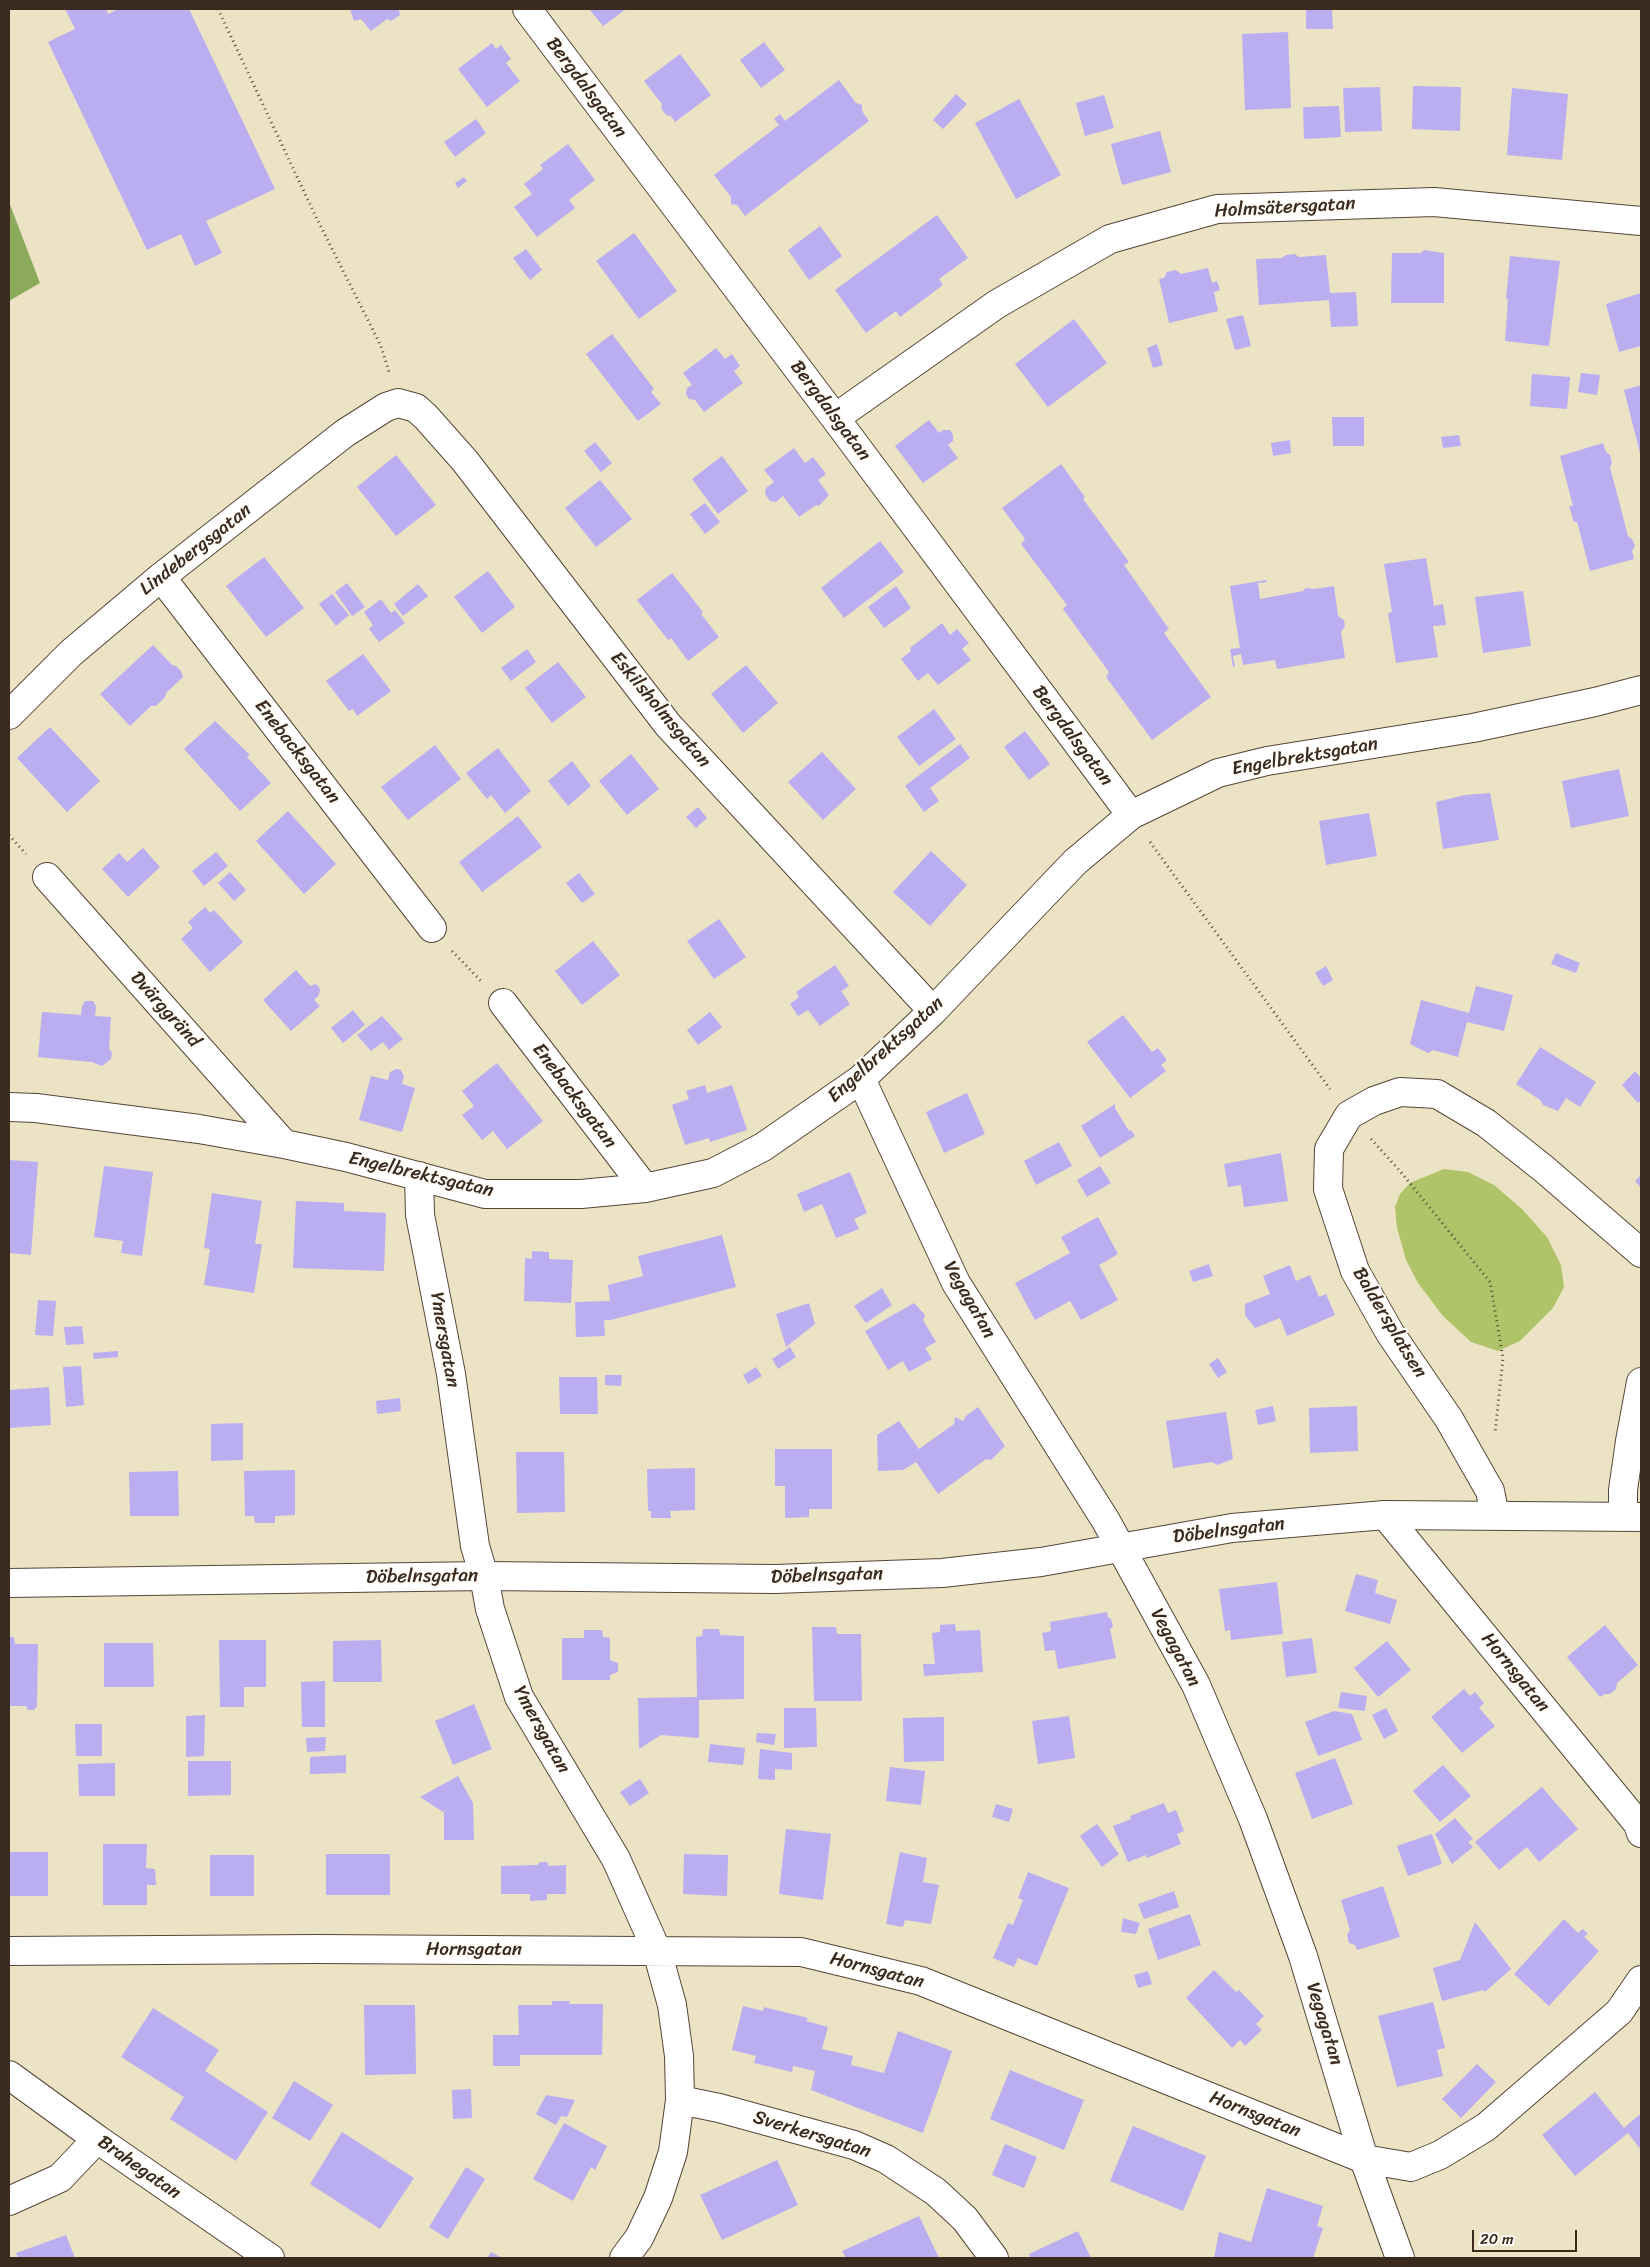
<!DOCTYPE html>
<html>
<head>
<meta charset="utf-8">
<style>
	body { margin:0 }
	#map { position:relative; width:1650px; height:2267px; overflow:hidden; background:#ece3c4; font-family:Sriracha,sans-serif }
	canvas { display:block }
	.frame { position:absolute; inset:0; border:10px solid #3b2a1e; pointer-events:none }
	.scale { position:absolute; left:1472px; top:2230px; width:105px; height:22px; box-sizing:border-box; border:2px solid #3b2a1e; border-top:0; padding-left:6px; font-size:15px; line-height:18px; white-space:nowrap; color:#3b2a1e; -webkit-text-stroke:4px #fdfcf7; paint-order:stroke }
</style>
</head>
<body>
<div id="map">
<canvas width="1650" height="2267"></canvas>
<div class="frame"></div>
<div class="scale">20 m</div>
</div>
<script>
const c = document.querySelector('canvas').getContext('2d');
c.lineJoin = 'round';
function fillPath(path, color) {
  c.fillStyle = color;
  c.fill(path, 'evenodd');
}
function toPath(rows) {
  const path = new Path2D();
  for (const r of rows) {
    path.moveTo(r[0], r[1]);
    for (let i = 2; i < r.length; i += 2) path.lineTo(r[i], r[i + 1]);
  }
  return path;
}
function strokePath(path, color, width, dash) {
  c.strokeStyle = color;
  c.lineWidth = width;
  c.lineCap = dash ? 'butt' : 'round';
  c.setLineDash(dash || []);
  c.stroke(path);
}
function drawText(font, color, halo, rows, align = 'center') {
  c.font = font + ' Sriracha,sans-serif';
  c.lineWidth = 4;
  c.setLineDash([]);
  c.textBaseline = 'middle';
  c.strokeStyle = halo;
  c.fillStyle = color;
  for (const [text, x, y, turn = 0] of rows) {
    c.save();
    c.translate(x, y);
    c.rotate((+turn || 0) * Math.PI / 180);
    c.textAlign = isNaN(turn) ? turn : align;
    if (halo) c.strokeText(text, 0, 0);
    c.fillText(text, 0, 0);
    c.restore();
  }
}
const green = toPath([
	[1444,1169,1468,1172,1494,1185,1522,1209,1547,1237,1561,1265,1564,1287,1553,1308,1520,1341,1498,1351,1471,1342,1443,1316,1418,1283,1406,1260,1397,1228,1395,1207,1400,1194,1410,1183]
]);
const forest = toPath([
	[9,202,40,283,9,301]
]);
const building = toPath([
	[65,9,106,9,108,14,119,9,189,9,275,189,206,221,222,253,195,266,181,234,147,250,48,42,75,29],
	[350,9,401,9,399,10,400,15,391,21,387,19,371,31,361,19,354,21],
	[589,9,626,9,603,26],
	[1306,9,1332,9,1333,29,1306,29],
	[1288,32,1291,108,1245,110,1242,34],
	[764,42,785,70,761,88,740,60],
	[492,43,496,49,501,45,511,59,506,63,520,81,487,107,458,69],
	[680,54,711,95,675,122,671,116,666,115,661,108,662,104,644,81],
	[839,80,856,103,862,105,862,111,869,121,745,216,737,205,731,204,731,197,714,175,779,125,774,119,780,114,785,121],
	[1413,86,1461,87,1460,131,1412,129],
	[1380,87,1382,131,1345,132,1343,88],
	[1512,88,1568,94,1562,160,1507,155],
	[956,94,967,104,943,129,933,120],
	[1104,95,1114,128,1085,136,1076,103],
	[1019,99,1061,175,1016,199,975,123],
	[1339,106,1341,137,1304,139,1303,107],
	[476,119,486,133,455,157,444,142],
	[1160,131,1171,172,1122,185,1111,144],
	[568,144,595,180,569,200,575,208,537,237,514,207,532,194,524,184,543,169,540,165],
	[464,177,467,181,458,188,455,183],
	[937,215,968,258,939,279,943,285,900,317,896,311,866,333,835,290],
	[820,226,842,256,809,280,788,250],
	[634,233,677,291,639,319,596,261],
	[526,249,542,270,530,280,513,258],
	[1424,250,1444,253,1444,303,1391,303,1392,253,1421,253],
	[1295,254,1299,257,1326,255,1330,293,1356,292,1358,326,1331,327,1329,300,1259,305,1256,259,1282,258,1286,255],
	[1510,256,1560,261,1549,346,1505,341,1508,299,1506,299],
	[1208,268,1212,283,1217,281,1220,290,1214,292,1218,311,1169,323,1159,279,1164,278,1167,272,1176,270,1181,274],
	[1641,293,1641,346,1619,352,1606,304],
	[1243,315,1251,346,1235,350,1226,319],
	[1074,319,1107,363,1048,407,1015,364],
	[612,334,654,389,651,392,661,404,638,421,586,354],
	[1157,344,1163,365,1153,368,1147,348],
	[716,348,725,359,732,354,740,366,734,371,743,383,704,412,695,400,689,399,686,394,687,388,692,385,683,373],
	[1581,373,1600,375,1597,395,1578,392],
	[1532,374,1570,377,1567,409,1530,406],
	[1641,385,1641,457,1624,390],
	[1332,417,1364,417,1364,446,1333,446],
	[929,420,939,433,943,430,950,430,953,435,953,441,948,445,958,458,923,483,895,446],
	[1459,435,1461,446,1443,448,1441,437],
	[1290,440,1291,453,1273,456,1271,443],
	[595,442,612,463,601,472,584,451],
	[1603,443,1606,452,1610,455,1612,462,1610,467,1628,536,1632,539,1635,546,1632,551,1634,559,1590,571,1577,522,1574,522,1569,506,1573,506,1560,456],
	[794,448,805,463,813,457,826,474,818,480,829,495,819,506,816,505,799,517,783,496,776,502,770,501,765,494,766,488,774,482,764,470],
	[396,455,436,505,396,536,357,487],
	[722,456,748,491,718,514,692,479],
	[1061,464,1085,497,1083,499,1129,562,1124,565,1169,629,1164,633,1211,697,1152,740,1106,677,1109,672,1063,609,1067,605,1021,544,1025,539,1002,508],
	[600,480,632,519,596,547,565,508],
	[705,503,720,522,705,534,690,514],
	[880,541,904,572,844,618,821,588],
	[264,557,304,608,266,637,226,586],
	[1426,558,1434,606,1443,604,1446,625,1433,626,1438,657,1396,663,1388,613,1392,612,1384,564],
	[488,571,515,607,482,633,454,597],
	[672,573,703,612,701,614,719,637,688,661,671,638,668,640,637,600],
	[1266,580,1267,582,1258,583,1260,599,1303,591,1306,588,1315,589,1334,586,1338,616,1344,620,1345,626,1341,632,1345,658,1277,669,1275,660,1243,665,1241,654,1233,656,1235,667,1233,667,1230,649,1240,648,1230,586],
	[347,583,365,607,352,616,335,592],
	[418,584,428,596,403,616,394,604],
	[896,586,911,608,884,628,868,607],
	[1523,591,1531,646,1483,653,1475,597],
	[332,594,349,615,336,626,319,604],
	[381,599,391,613,395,610,405,623,379,642,369,629,373,625,364,612],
	[942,623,950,635,957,629,969,643,962,649,971,660,938,685,928,673,918,681,901,659,911,651,910,648],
	[153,645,172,665,176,666,181,671,183,677,166,693,165,697,156,706,151,706,130,726,100,694],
	[527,649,536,662,511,681,501,668],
	[363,654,391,691,357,716,353,709,349,711,326,681],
	[558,662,586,697,552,723,525,688],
	[746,665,778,703,743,733,711,694],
	[934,709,956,739,919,766,897,737],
	[215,721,250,755,247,757,271,783,240,811,184,749],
	[50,727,100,781,67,812,17,758],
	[1025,731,1050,764,1029,780,1004,747],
	[960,744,970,758,930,788,939,801,924,812,905,786],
	[435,745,461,779,408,820,381,787],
	[498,748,531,791,505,813,491,795,487,799,466,773],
	[822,752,856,789,823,820,788,782],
	[631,754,659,789,627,815,599,781],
	[572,761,591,786,568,806,548,781],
	[1619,769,1629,816,1571,828,1562,781],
	[1490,793,1499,840,1443,849,1436,802,1465,795],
	[698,807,707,818,696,828,686,817],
	[288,811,336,864,304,894,256,841],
	[1369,813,1377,856,1326,865,1319,821],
	[518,816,542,847,482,892,459,862],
	[143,848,160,867,128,897,102,869,119,853,127,862],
	[931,851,967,885,930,926,893,892],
	[216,852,228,866,204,886,192,871],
	[230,872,246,890,234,901,218,883],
	[579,873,595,894,582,903,566,883],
	[205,907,210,913,214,910,243,942,210,972,181,939,193,928,188,922],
	[719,919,746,957,714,979,687,941],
	[593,941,620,975,582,1005,555,971],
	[1556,953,1580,963,1576,973,1551,964],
	[835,965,849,986,841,991,850,1004,820,1026,808,1010,798,1016,790,1004,799,997,796,992],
	[1326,966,1333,980,1323,986,1315,973],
	[296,970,310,986,316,984,320,989,319,995,314,1000,320,1006,291,1031,263,1000],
	[1476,986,1513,995,1504,1031,1467,1022,1458,1057,1433,1050,1428,1053,1410,1044,1421,1000,1469,1013],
	[85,1001,93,1001,96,1006,95,1016,111,1017,109,1048,112,1053,111,1059,102,1066,92,1062,38,1057,42,1012,81,1015,82,1006],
	[353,1010,365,1025,343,1043,331,1028],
	[710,1012,722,1027,698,1045,687,1030],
	[1123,1015,1152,1052,1158,1048,1167,1060,1161,1065,1166,1071,1130,1098,1087,1042],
	[382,1016,403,1039,389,1050,383,1042,371,1051,357,1035],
	[1540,1047,1596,1082,1580,1107,1566,1098,1558,1111,1543,1105,1540,1100,1516,1084],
	[497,1063,543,1121,507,1149,493,1131,482,1140,462,1115,474,1106,462,1091],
	[396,1069,401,1070,404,1076,402,1084,415,1088,402,1132,359,1120,371,1076,388,1080,390,1072],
	[1635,1071,1641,1078,1641,1100,1638,1103,1622,1085],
	[705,1085,707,1093,732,1085,747,1130,710,1142,709,1138,685,1145,672,1105,689,1099,686,1091],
	[967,1093,985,1134,944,1153,926,1112],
	[1115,1104,1115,1108,1129,1131,1131,1130,1135,1136,1100,1158,1081,1126],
	[1059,1142,1072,1166,1036,1185,1024,1161],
	[1281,1153,1288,1201,1244,1207,1241,1185,1228,1187,1224,1164],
	[9,1160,38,1162,31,1255,9,1253],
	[104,1166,153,1172,142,1256,121,1253,123,1241,94,1237],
	[1100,1166,1111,1183,1087,1197,1077,1180],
	[850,1172,867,1213,854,1219,859,1229,836,1238,822,1204,804,1212,797,1194],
	[1641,1175,1641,1188,1635,1181],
	[212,1193,262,1201,255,1244,262,1244,254,1293,204,1285,210,1249,204,1248],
	[296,1201,344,1203,344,1211,386,1213,384,1271,293,1268],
	[1098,1217,1118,1254,1099,1265,1118,1300,1081,1320,1070,1301,1035,1320,1015,1283,1070,1253,1061,1237],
	[722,1235,736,1287,611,1320,604,1320,605,1336,576,1337,575,1302,610,1301,608,1285,643,1276,638,1256],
	[532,1251,549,1252,549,1259,573,1260,571,1303,524,1301,525,1258,532,1259],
	[1209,1264,1213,1276,1193,1282,1189,1271],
	[1290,1265,1296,1281,1310,1275,1319,1297,1326,1294,1335,1315,1287,1336,1280,1318,1255,1328,1245,1315,1245,1304,1270,1294,1263,1276],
	[882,1288,892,1305,866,1323,854,1306],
	[38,1300,56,1301,53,1336,35,1335],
	[809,1303,815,1324,786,1347,776,1314],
	[914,1303,925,1315,923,1320,936,1342,925,1348,932,1359,909,1372,903,1361,888,1370,865,1331],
	[82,1326,84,1344,66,1345,64,1327],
	[790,1347,796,1357,778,1369,772,1359],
	[118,1351,118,1357,94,1359,93,1353],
	[1218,1358,1227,1372,1218,1378,1209,1364],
	[81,1366,84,1405,66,1407,63,1367],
	[756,1367,762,1376,748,1384,743,1375],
	[605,1375,622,1375,621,1386,605,1385],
	[559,1377,597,1377,598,1414,560,1414],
	[49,1387,51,1425,9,1428,9,1390],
	[400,1398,401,1411,377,1414,376,1401],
	[1273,1406,1276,1421,1258,1425,1255,1410],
	[1357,1406,1358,1451,1310,1453,1309,1408],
	[978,1407,1005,1446,991,1460,986,1459,938,1494,916,1462,903,1470,878,1471,877,1435,899,1421,919,1449,954,1424,955,1417,963,1421,966,1416],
	[1226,1412,1233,1459,1217,1465,1212,1462,1173,1468,1166,1421],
	[243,1423,243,1460,211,1461,211,1424],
	[775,1449,832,1449,832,1509,809,1509,809,1517,785,1518,785,1486,775,1486],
	[516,1452,564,1452,565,1512,517,1513],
	[695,1468,695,1510,670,1511,671,1518,651,1518,651,1511,648,1511,647,1469],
	[295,1470,295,1515,275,1516,275,1523,255,1523,254,1516,245,1516,244,1471],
	[178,1471,179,1516,130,1516,129,1472],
	[1356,1574,1378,1580,1375,1593,1397,1600,1390,1624,1345,1611],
	[1277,1582,1283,1634,1231,1640,1230,1630,1225,1631,1219,1589],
	[1107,1612,1108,1617,1111,1619,1113,1627,1110,1629,1116,1658,1058,1669,1055,1650,1045,1651,1042,1633,1051,1631,1050,1622],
	[955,1624,956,1631,980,1630,983,1672,924,1676,923,1664,935,1664,932,1633,940,1632,940,1625],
	[1605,1625,1638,1665,1617,1683,1616,1689,1610,1694,1605,1694,1600,1697,1567,1657],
	[812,1627,836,1627,837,1634,861,1634,862,1701,814,1701],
	[703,1629,719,1629,720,1635,744,1636,744,1699,699,1700,699,1738,661,1735,639,1749,638,1698,697,1697,696,1637,702,1636],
	[584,1630,602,1630,603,1637,610,1638,610,1660,618,1663,618,1672,610,1675,610,1680,562,1680,562,1638,584,1638],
	[9,1637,14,1637,15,1644,38,1644,37,1706,34,1710,28,1710,26,1706,9,1706],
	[1312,1638,1317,1673,1286,1677,1282,1642],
	[219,1640,266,1640,266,1687,244,1687,244,1707,220,1707],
	[381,1640,382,1682,333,1682,333,1641],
	[1387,1641,1411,1670,1378,1697,1354,1668],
	[104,1643,153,1643,154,1687,104,1687],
	[325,1681,325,1727,302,1727,301,1682],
	[1464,1689,1470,1696,1475,1692,1484,1703,1479,1708,1495,1726,1462,1753,1431,1717],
	[1341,1692,1367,1696,1365,1711,1338,1708],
	[474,1704,492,1749,453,1765,435,1721],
	[784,1708,816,1708,817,1747,784,1748],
	[1386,1708,1398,1731,1384,1739,1372,1715],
	[1334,1711,1352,1714,1362,1740,1318,1756,1305,1722],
	[205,1715,204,1756,186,1757,186,1716],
	[1069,1716,1075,1758,1038,1764,1032,1721],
	[944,1717,944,1761,904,1762,903,1718],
	[75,1724,102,1724,102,1756,76,1756],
	[757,1733,776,1734,774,1745,756,1742],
	[326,1737,325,1751,307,1752,306,1738],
	[710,1744,745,1748,743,1765,708,1762],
	[760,1749,792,1753,792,1770,775,1769,775,1780,758,1779],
	[346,1755,346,1773,310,1774,310,1757],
	[1335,1758,1353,1804,1312,1819,1295,1773],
	[188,1761,231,1761,231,1795,188,1796],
	[115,1763,115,1796,79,1796,78,1764],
	[1443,1765,1471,1796,1440,1822,1413,1791],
	[890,1767,925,1771,921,1805,886,1801],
	[458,1776,473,1803,474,1840,444,1840,444,1812,449,1809,443,1812,420,1797],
	[640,1779,649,1793,630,1806,620,1792],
	[1542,1787,1578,1829,1539,1862,1527,1847,1499,1870,1475,1842],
	[1164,1803,1168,1813,1176,1810,1184,1831,1177,1834,1181,1844,1147,1858,1146,1855,1128,1862,1113,1826,1131,1819,1130,1816],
	[996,1804,1013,1809,1009,1822,992,1817],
	[1455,1818,1473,1839,1468,1842,1473,1847,1452,1864,1435,1834],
	[1097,1824,1119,1854,1102,1867,1080,1836],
	[786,1829,831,1834,823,1900,779,1894],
	[1432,1834,1442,1864,1408,1876,1397,1846],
	[103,1844,147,1844,146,1868,155,1869,156,1885,147,1885,147,1905,103,1905],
	[9,1852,48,1852,48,1896,9,1896],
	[900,1852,927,1858,923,1882,939,1885,931,1924,905,1920,903,1927,886,1924],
	[326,1854,390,1854,390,1895,326,1895],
	[684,1854,728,1855,727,1896,683,1894],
	[210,1855,254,1855,254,1896,210,1896],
	[540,1862,547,1862,549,1866,566,1865,566,1894,547,1894,547,1900,530,1901,530,1894,501,1894,501,1866,537,1865],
	[1028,1872,1069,1888,1037,1966,1018,1958,1014,1967,993,1958,1008,1923,1013,1925,1023,1900,1018,1898],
	[1383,1886,1400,1937,1357,1950,1355,1945,1349,1943,1347,1935,1350,1930,1341,1900],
	[1174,1891,1179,1907,1144,1919,1138,1904],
	[1190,1914,1201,1945,1158,1960,1148,1929],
	[1123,1918,1140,1923,1136,1934,1121,1932],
	[1564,1919,1578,1933,1583,1929,1588,1934,1584,1937,1599,1951,1549,2006,1514,1974],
	[1475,1922,1511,1969,1485,1992,1483,1990,1442,2001,1433,1968,1460,1960],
	[1214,1970,1236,1992,1239,1990,1264,2016,1256,2024,1262,2030,1245,2046,1240,2040,1232,2048,1186,1998],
	[1148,1971,1152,1984,1138,1988,1134,1975],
	[552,2001,570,2001,569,2004,603,2004,602,2055,520,2055,520,2066,493,2066,493,2035,519,2035,518,2005,552,2005],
	[1433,2002,1445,2048,1437,2050,1443,2076,1397,2087,1378,2016],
	[364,2005,415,2005,416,2074,365,2075],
	[743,2006,763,2011,764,2007,808,2018,806,2021,828,2027,822,2049,853,2056,851,2065,884,2073,898,2031,952,2051,923,2133,811,2090,815,2071,793,2066,792,2072,754,2063,756,2056,732,2050],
	[153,2008,219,2050,205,2071,268,2112,236,2161,170,2119,184,2097,121,2057],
	[1477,2064,1496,2082,1461,2118,1442,2099],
	[1010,2070,1084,2100,1064,2150,990,2119],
	[294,2081,333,2105,310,2141,272,2118],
	[471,2089,472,2118,453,2119,452,2090],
	[1595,2092,1624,2128,1639,2115,1641,2117,1641,2150,1628,2133,1575,2176,1542,2135],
	[546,2095,575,2100,567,2117,561,2116,556,2125,536,2114],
	[564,2123,607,2146,595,2170,591,2167,573,2201,533,2179],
	[1133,2126,1206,2156,1183,2211,1110,2181],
	[342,2132,414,2178,380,2229,310,2184],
	[1005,2144,1037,2157,1024,2188,992,2175],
	[777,2160,798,2205,722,2240,700,2195],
	[466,2167,485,2179,448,2239,429,2227],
	[1267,2188,1323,2206,1317,2226,1323,2228,1313,2258,1214,2258,1219,2232,1251,2242],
	[919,2216,939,2258,846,2258,842,2251],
	[1078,2231,1091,2258,1031,2258,1029,2254],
	[66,2235,75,2258,18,2258,16,2253],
	[491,2252,502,2258,487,2258]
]);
const path = toPath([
	[218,9,315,215,381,346,389,372],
	[9,835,26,854],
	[1150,842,1330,1089],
	[452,951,481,981],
	[1371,1139,1400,1171,1490,1282,1503,1358,1495,1433]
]);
const street = toPath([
	[527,9,835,418,1131,815],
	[835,418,997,304,1110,239,1217,209,1434,202,1641,221],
	[161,577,432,928],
	[9,715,71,653,161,577,345,433,386,407,398,403,409,406,416,408,426,417,465,461,668,725,933,1011],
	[47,877,284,1144],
	[503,1003,645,1188],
	[861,1079,956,1283,1106,1521,1196,1685,1253,1819,1303,1956,1364,2159,1400,2258],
	[9,1107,36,1108,199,1129,284,1144,346,1157,485,1194,581,1194,645,1188,713,1173,763,1147,861,1079,933,1011,1075,862,1131,815,1218,773,1267,761,1473,728,1595,702,1641,690],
	[419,1176,420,1215,451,1374,475,1546,484,1576,490,1609,519,1697,616,1859,657,1951,672,2005,679,2056,680,2100,673,2152,658,2198,639,2238,624,2258],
	[1385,1515,1638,1824,1641,1833],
	[1495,1515,1490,1491,1449,1419,1390,1333,1355,1271,1328,1189,1329,1149,1349,1115,1374,1101,1400,1092,1437,1094,1486,1123,1544,1169,1641,1253],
	[1623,1516,1623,1490,1630,1441,1641,1382],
	[9,1951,317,1949,801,1952,921,1981,1364,2159,1411,2167,1440,2155,1486,2127,1619,2012,1641,1980],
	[9,2075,97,2139,270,2258],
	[680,2100,719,2108,854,2145,886,2159,936,2192,965,2219,994,2258],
	[9,2201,60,2178,97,2139]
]);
const secondary = toPath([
	[9,1583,484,1576,775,1579,942,1573,1041,1562,1232,1528,1385,1515,1641,1517]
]);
const streetNames = [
	["Bergdalsgatan",586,88,53],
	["Holmsätersgatan",1285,208,-3],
	["Bergdalsgatan",830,411,53],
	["Lindebergsgatan",196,550,-38],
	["Eskilsholmsgatan",660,710,50],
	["Bergdalsgatan",1072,736,53],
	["Enebacksgatan",297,752,52],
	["Engelbrektsgatan",1305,757,-10],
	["Dvärggränd",165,1010,48],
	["Engelbrektsgatan",886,1050,-42],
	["Enebacksgatan",574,1096,53],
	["Engelbrektsgatan",421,1175,13],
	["Vegagatan",969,1300,60],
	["Baldersplatsen",1389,1323,59],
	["Ymersgatan",444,1340,80],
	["Döbelnsgatan",1229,1531,-7],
	["Döbelnsgatan",827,1576,-2],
	["Döbelnsgatan",422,1577,-1],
	["Vegagatan",1175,1648,62],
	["Hornsgatan",1515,1673,51],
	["Ymersgatan",541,1730,61],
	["Hornsgatan",474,1950],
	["Hornsgatan",877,1971,15],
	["Vegagatan",1324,2024,73],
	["Hornsgatan",1255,2115,22],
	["Sverkersgatan",812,2135,17],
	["Brahegatan",139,2168,35]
];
fillPath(green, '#afc468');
fillPath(forest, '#8baa5c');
fillPath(building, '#baaef1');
strokePath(street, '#564637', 30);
strokePath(secondary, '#564637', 30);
strokePath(path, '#564637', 3, [1, 4]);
strokePath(street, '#fff', 28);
strokePath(secondary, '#fff', 28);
drawText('19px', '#3b2a1e', '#fdfcf7', streetNames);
</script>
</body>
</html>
